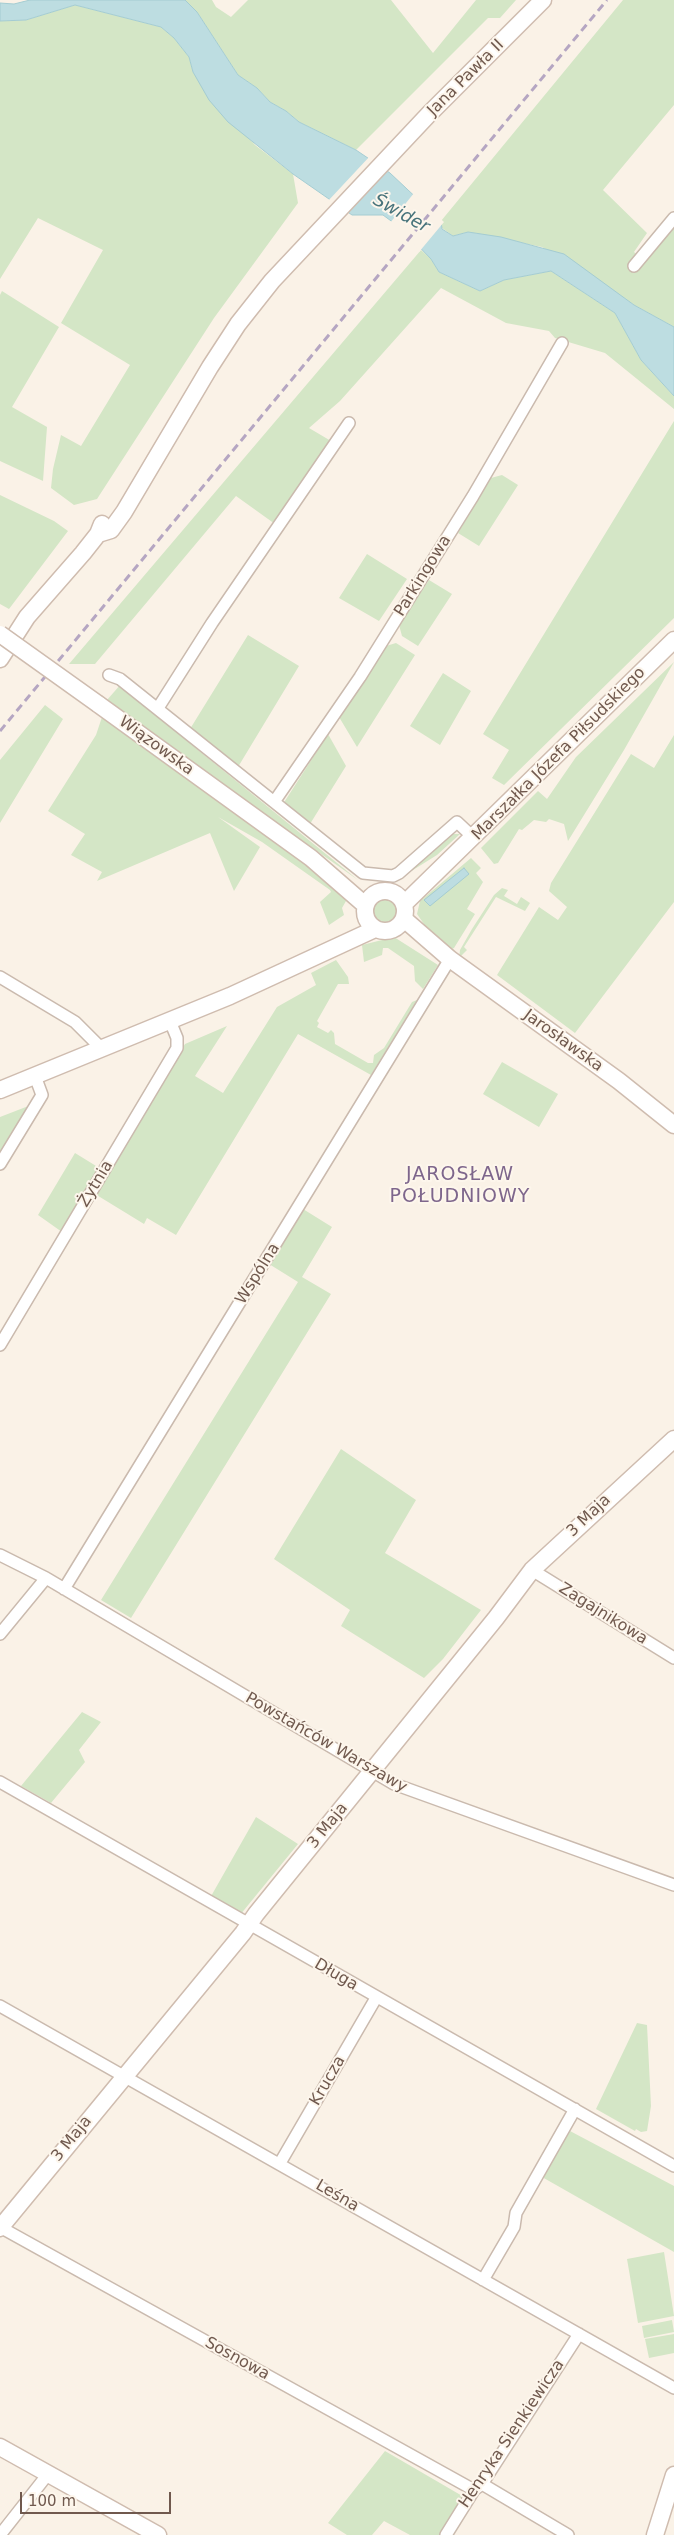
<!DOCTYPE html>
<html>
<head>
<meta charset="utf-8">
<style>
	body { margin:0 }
	#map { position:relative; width:674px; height:2535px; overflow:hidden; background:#faf2e7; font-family:"DejaVu Sans",sans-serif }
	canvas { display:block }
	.scale { position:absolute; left:20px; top:2492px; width:151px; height:22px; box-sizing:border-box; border:2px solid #70594e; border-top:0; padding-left:6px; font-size:15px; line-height:18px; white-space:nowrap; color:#70594e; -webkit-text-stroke:4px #fdf6ec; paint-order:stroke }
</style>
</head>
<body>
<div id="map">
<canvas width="674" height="2535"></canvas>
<div class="scale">100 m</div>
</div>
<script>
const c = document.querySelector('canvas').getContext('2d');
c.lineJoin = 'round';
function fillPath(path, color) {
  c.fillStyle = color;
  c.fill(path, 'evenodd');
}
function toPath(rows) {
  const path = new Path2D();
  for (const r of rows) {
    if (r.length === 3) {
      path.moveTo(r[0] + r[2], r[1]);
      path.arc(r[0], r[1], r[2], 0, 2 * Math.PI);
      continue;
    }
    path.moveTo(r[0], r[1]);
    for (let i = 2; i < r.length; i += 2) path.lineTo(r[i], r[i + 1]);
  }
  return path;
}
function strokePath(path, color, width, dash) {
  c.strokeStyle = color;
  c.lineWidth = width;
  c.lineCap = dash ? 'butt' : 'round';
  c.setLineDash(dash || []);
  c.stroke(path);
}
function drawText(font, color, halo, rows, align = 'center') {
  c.font = font + ' "DejaVu Sans",sans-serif';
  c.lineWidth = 4;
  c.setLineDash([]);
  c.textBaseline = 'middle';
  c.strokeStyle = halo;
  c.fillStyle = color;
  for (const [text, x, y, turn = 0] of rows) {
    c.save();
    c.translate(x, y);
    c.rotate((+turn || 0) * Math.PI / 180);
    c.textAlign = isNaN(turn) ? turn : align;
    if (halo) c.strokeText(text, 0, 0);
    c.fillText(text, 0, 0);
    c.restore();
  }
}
const green = toPath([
	[185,0,212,0,216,7,231,17,248,0,391,0,433,53,476,0,516,0,500,18,488,18,356,150,299,122,286,111,270,102,257,88,238,75,197,12],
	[623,0,674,0,674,105,603,190,647,233,634,252,643,260,674,224,674,327,634,305,542,247,468,232,453,236,442,228,441,221],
	[75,5,161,27,174,38,189,57,193,72,255,145,293,174,298,203,214,318,97,499,74,505,51,488,53,469,61,435,81,446,130,365,61,323,103,250,38,218,0,279,0,21,26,20],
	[421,250,431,259,439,272,480,291,504,280,551,271,615,313,641,360,674,396,674,409,605,353,555,338,549,331,506,323,441,288,340,401,309,428,331,441,275,524,236,496,95,664,69,664],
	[2,291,59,327,12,407,47,427,43,481,0,461,0,295],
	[674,421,674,618,504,785,492,778,509,750,483,734],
	[502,475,518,485,479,546,458,533,491,478],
	[0,495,54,521,68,531,9,609,0,604],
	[367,554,407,579,379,621,339,598],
	[429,580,452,594,418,646,402,636,399,625],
	[248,635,299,666,238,767,190,729],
	[396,643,415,655,357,747,339,717,386,646],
	[674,662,624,750,568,841,564,824,549,819,546,822,534,820,522,830,519,829,498,863,494,864,481,848,538,791,547,799,576,757],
	[443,673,471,691,440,745,410,726],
	[121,684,198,750,358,880,161,741,107,700],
	[45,705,63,719,0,823,0,760],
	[102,717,312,868,345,898,346,901,342,908,344,915,329,925,320,902,331,892,330,890,262,842,218,817,260,847,234,891,210,833,97,881,102,872,71,855,85,834,48,811,96,735],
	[328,734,346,766,310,824,283,804],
	[674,735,674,902,575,1033,497,975,539,907,558,920,567,907,549,891,551,883,631,754,654,768],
	[452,834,460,834,437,855,397,880],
	[471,858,481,868,476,873,483,882,467,909,475,914,454,948,450,950,421,928,424,924,417,914,420,901],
	[502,888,508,890,504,896,517,904,521,897,530,903,525,911,496,897,464,947,467,950,459,958,460,950,472,929,494,895],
	[384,911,13],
	[394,937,438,965,423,989,415,981,414,966,388,948,383,948,382,955,364,962,362,945],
	[336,960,348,977,349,984,338,984,317,1021,319,1023,317,1027,328,1033,331,1030,334,1033,335,1044,368,1063,373,1063,374,1055,384,1048,412,1002,417,1000,371,1075,298,1034,176,1235,147,1218,144,1224,95,1194,185,1044,227,1026,195,1076,223,1093,277,1007,316,985,311,973],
	[502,1062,558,1094,539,1127,483,1094],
	[31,1105,0,1156,0,1117],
	[75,1153,101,1169,62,1232,38,1215],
	[303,1209,332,1227,302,1277,331,1294,131,1618,101,1600,298,1282,269,1264],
	[341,1449,416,1500,385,1553,481,1610,443,1659,424,1678,341,1626,350,1610,274,1559],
	[82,1712,101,1722,79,1750,85,1762,51,1803,21,1786],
	[256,1817,298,1844,240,1915,210,1898],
	[637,2023,647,2025,651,2106,647,2131,641,2132,636,2129,635,2131,596,2109],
	[570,2131,674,2186,674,2252,542,2177],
	[664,2252,674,2316,638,2323,627,2259],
	[672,2320,674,2332,644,2338,642,2326],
	[674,2334,674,2353,649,2358,645,2339],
	[385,2451,464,2497,440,2535,410,2535,384,2521,372,2535,347,2535,328,2523]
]);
const water = toPath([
	[30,0,185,0,197,12,238,75,257,88,270,102,286,111,299,122,356,150,390,173,441,221,442,229,453,236,468,232,501,237,564,254,634,305,674,327,674,396,641,360,615,313,551,271,504,280,480,291,439,272,431,259,402,229,383,215,352,215,293,174,228,122,209,100,193,72,189,57,174,38,161,27,75,5,26,20,0,21,0,3,14,4,30,0],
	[464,868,469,874,430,906,424,900,464,868]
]);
const pier = toPath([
	[370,156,389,169,347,214,328,201],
	[414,193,444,222,419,252,413,243,408,243,401,237,400,231,390,223]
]);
const street = toPath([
	[634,266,674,218],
	[109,675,120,679,363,873,393,876,399,873,457,822,474,838],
	[158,708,212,623,349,423],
	[274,802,360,677,473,496,562,343],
	[0,977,75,1022,101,1048],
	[0,1164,42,1095,35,1076],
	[0,1345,177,1048,177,1038,170,1021],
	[0,1555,46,1578,394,1784,674,1885],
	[532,1570,674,1658],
	[64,1589,450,959],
	[0,1634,46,1578],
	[0,1782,674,2166],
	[0,2006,674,2388],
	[280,2163,376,1998],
	[0,2227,474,2490],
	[483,2280,514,2227,516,2213,575,2109],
	[482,2484,568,2535],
	[0,2535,48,2474],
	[446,2535,474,2490,482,2484,579,2334]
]);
const secondary = toPath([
	[98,534,111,530,124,512,210,367,238,324,272,281,429,114,543,0],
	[0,659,27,617,83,553,98,534,102,524],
	[98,704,311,858,365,905],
	[385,911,20],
	[404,904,674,640],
	[404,919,450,959,619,1081,674,1125],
	[0,1090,230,996,375,929],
	[0,2228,243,1933,256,1914,496,1618,532,1570,674,1439],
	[0,2447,158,2535],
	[655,2535,674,2475]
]);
const rail = toPath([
	[0,731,607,0]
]);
const secondaryBridge = toPath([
	[0,634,98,704]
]);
const streetNames = [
	["Jana Pawła II",466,78,-45],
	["Parkingowa",423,576,-58],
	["Wiązowska",156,746,36],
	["Marszałka Józefa Piłsudskiego",559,754,-45],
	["Jarosławska",563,1041,36],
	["Żytnia",96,1184,-59],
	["Wspólna",258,1274,-58],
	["3 Maja",589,1516,-43],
	["Zagajnikowa",603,1614,32],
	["Powstańców Warszawy",326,1743,30],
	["3 Maja",328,1826,-51],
	["Długa",336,1975,30],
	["Krucza",328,2081,-60],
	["3 Maja",72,2139,-51],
	["Leśna",337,2196,30],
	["Sosnowa",237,2359,29],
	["Henryka Sienkiewicza",512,2434,-56]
];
const waterNames = [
	["Świder",401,214,29]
];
const quarterNames = [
	["JAROSŁAW",460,1175],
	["POŁUDNIOWY",460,1197]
];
fillPath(green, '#d4e6c6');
fillPath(water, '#bddde1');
strokePath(water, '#a4ccd2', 1);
fillPath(pier, '#faf2e7');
strokePath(street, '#cabaae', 14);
strokePath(secondary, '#cfbcaf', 19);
strokePath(street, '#fff', 11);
strokePath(secondary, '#fff', 16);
strokePath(rail, '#b5a6c2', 3, [8, 5]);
strokePath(secondaryBridge, '#cfbcaf', 19, []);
strokePath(secondaryBridge, '#fff', 16);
drawText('16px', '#70594e', '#fdf6ec', streetNames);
drawText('italic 18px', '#47737b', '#fdf6ec', waterNames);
c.letterSpacing = '1px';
drawText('19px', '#7e668c', '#fdf6ec', quarterNames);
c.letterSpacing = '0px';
</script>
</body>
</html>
